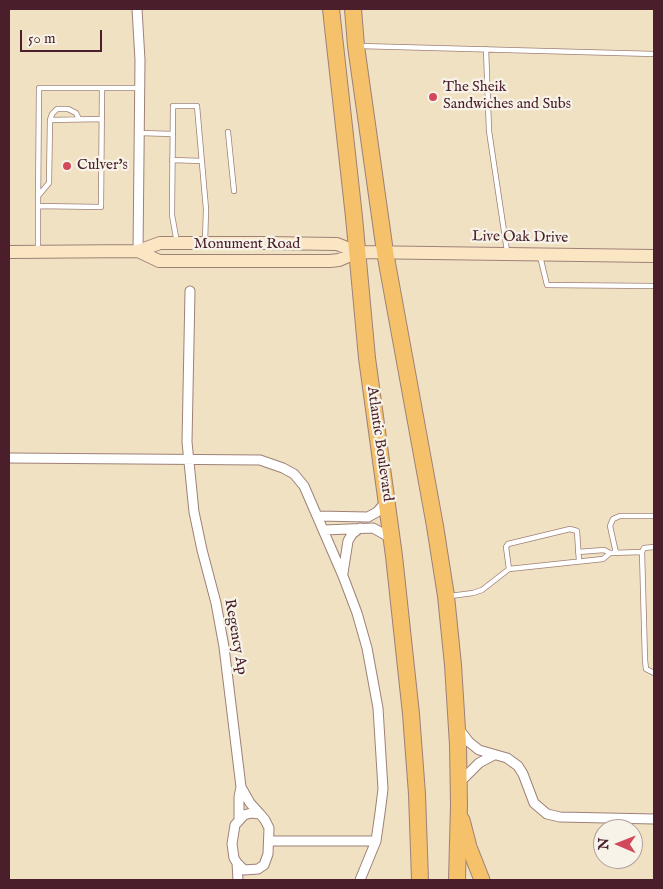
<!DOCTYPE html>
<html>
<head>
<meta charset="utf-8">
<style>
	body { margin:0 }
	#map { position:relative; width:663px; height:889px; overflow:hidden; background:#f1e1c3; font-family:"IM FELL English",serif }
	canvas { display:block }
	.frame { position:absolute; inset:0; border:10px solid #4a1f2b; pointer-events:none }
	.north { position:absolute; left:593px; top:819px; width:50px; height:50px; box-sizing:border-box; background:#f7f3e8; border:1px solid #b29e9c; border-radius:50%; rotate:271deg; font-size:14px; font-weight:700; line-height:20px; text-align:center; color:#4a1f2b }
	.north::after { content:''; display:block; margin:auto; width:18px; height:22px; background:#d1495b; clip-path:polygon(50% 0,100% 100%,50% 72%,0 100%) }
	.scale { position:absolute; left:20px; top:30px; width:82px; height:22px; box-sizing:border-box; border:2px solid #4a1f2b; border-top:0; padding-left:6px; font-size:15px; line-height:18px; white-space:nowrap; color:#4a1f2b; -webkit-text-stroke:4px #f7f3e8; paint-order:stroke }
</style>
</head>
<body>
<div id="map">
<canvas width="663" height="889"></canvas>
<div class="frame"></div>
<div class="north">N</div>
<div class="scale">50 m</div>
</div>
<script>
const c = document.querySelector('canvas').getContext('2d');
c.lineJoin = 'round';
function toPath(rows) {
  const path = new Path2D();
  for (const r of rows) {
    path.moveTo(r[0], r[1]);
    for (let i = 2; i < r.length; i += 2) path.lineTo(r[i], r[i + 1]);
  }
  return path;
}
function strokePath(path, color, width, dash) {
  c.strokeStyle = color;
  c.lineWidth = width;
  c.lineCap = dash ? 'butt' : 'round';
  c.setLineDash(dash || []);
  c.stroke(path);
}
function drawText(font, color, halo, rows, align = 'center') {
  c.font = font + ' "IM FELL English",serif';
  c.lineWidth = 4.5;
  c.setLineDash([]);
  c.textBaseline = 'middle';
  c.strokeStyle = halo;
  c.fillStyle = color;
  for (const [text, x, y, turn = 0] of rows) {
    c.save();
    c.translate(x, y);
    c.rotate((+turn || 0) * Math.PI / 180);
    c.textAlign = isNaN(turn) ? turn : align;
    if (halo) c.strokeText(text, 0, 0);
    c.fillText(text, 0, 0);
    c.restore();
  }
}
const lane = toPath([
	[360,46,654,54],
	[486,49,489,131,507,251],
	[102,88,140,88],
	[50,120,52,114,57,109,68,109,76,113,79,119],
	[228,132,234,191],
	[139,133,173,134],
	[172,160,202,161],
	[38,196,49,183,50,120,101,119],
	[38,206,101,207,102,88,39,88,38,206,38,250],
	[177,243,172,215,173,106,197,106,206,209,205,242],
	[540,256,547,285,654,286],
	[654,547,644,548,642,552,645,660,646,669,654,673],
	[578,552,604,550,610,553,642,552],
	[616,553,610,526,613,519,620,516,654,516],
	[509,569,506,547,508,544,570,529,577,531,579,561],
	[450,596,473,593,482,590,509,569,603,559,610,553]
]);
const street = toPath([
	[137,9,140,60,138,251],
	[190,291,187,442,194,512,202,550,216,603,224,647,241,787,250,803,260,814,265,820,269,828,268,854,264,865,258,869,244,870,237,863,234,858,232,844,235,825,244,815,251,813,260,814],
	[9,458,260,460,283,468,294,474,304,486,343,576,357,613,367,648,378,708,383,789,380,813,376,841,360,880],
	[318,516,368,517,377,512,386,502],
	[324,530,373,528,391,538],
	[343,573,348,541,352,534,360,528],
	[459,729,469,742,479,750,507,758,518,766,523,774,534,803,547,814,560,817,654,819],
	[460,782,479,763,494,755],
	[239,818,239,797,241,787],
	[269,841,376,841],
	[237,863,238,880]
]);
const secondary = toPath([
	[138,251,159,261,330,261,339,260,357,252],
	[9,252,138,251,160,243,267,243,337,244,357,252,654,256]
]);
const primary = toPath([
	[462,820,469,847,482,880]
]);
const highway = toPath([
	[331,9,354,217,367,358,394,556,411,714,417,794,420,880],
	[353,9,356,46,385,252,435,526,446,596,453,665,458,745,459,805,457,880]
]);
const markers = [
	[433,97,5,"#d1495b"],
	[67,166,5,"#d1495b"]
];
const poiNames = [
	["The Sheik",443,88],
	["Sandwiches and Subs",443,105],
	["Culver's",77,166]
];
const streetNames = [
	["Live Oak Drive",520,238,1],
	["Monument Road",247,245],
	["Atlantic Boulevard",379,444,82],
	["Regency Ap",235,637,80]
];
strokePath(lane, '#9e8077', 6);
strokePath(street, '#9e8077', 11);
strokePath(secondary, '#9e8077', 14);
strokePath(primary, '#9e8077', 17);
strokePath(highway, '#9e8077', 18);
strokePath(lane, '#fff', 4.5);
strokePath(street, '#fff', 9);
strokePath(secondary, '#fbe6c4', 12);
strokePath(primary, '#f5c16b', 15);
strokePath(highway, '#f5c16b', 16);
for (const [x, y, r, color] of markers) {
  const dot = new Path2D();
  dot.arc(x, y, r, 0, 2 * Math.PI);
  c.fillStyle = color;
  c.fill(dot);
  strokePath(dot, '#f7f3e8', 2);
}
drawText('15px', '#4a1f2b', '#f7f3e8', poiNames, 'left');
drawText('15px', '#4a1f2b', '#f7f3e8', streetNames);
</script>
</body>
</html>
